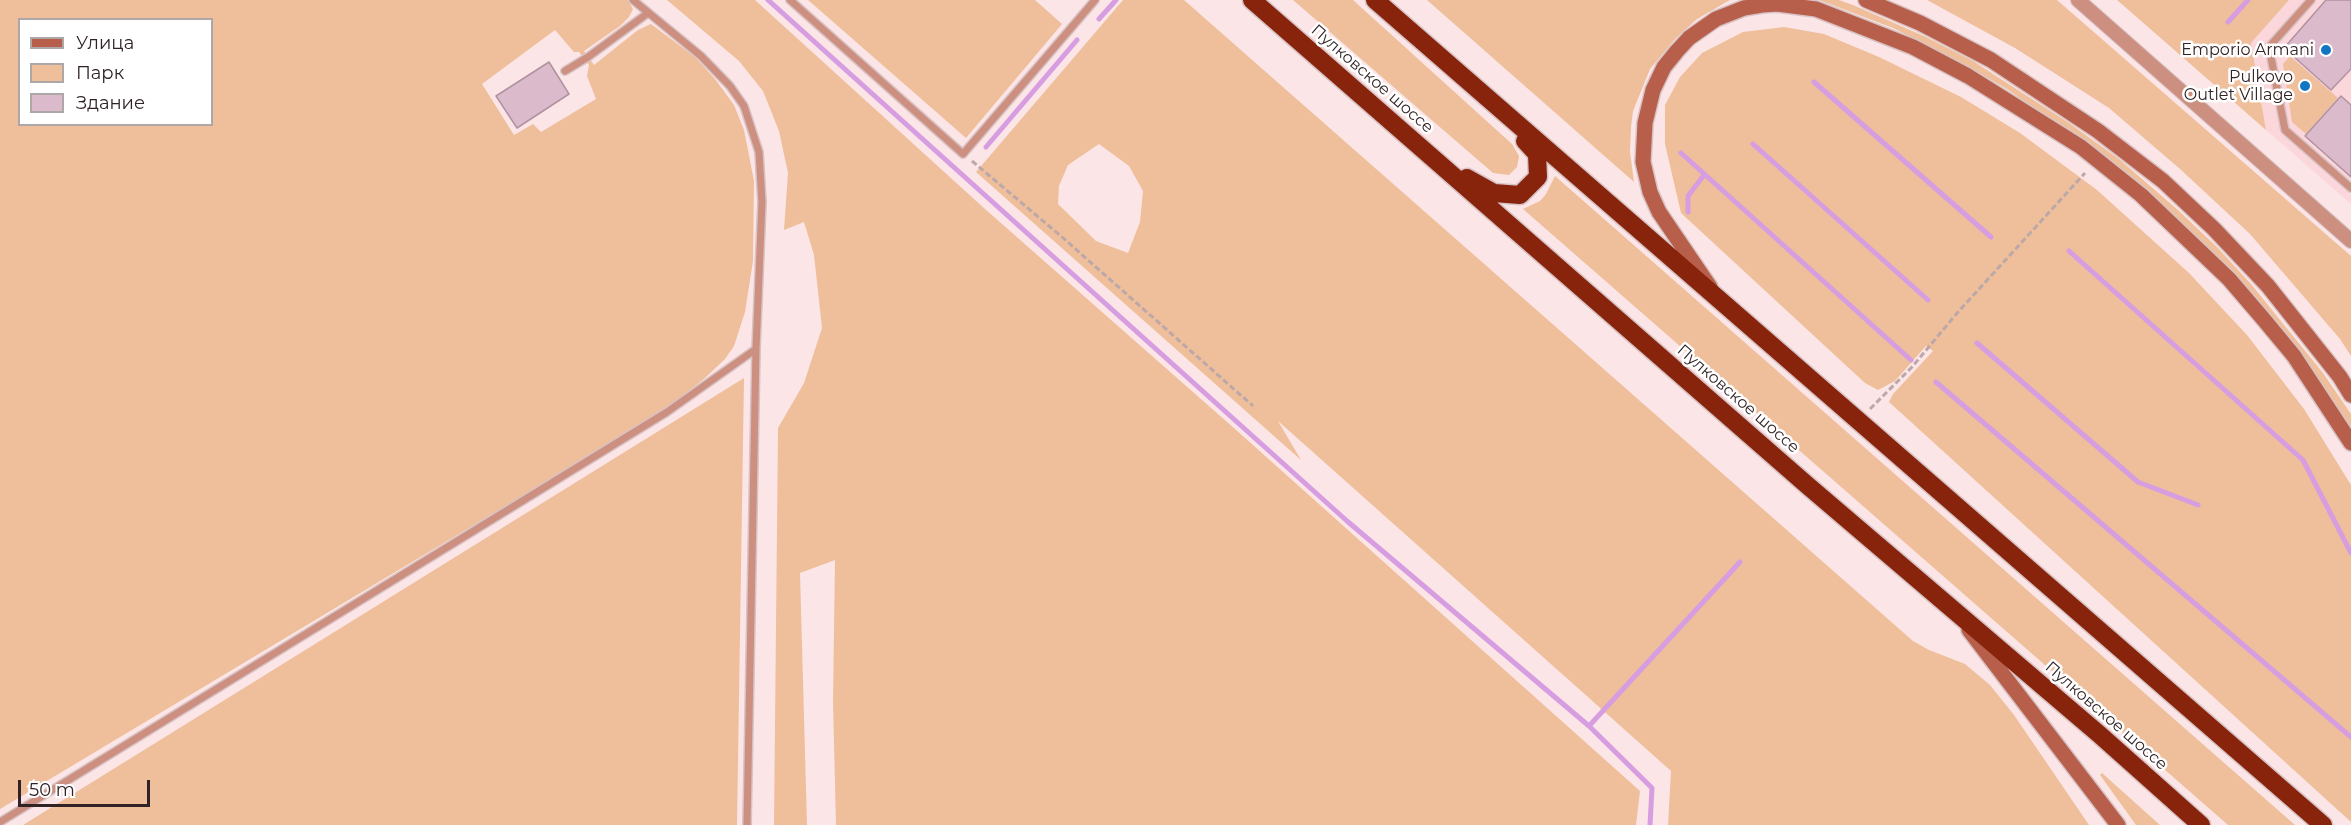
<!DOCTYPE html>
<html>
<head>
<meta charset="utf-8">
<style>
	body { margin:0 }
	#map { position:relative; width:2351px; height:825px; overflow:hidden; background:#fce5e7; font-family:Montserrat,sans-serif }
	canvas { display:block }
	.legend { position:absolute; left:18px; top:18px; width:195px; height:108px; box-sizing:border-box; background:#fff; border:2px solid #ada7a8; margin:0; padding:8px 10px; list-style:none; font-size:18px; color:#312325 }
	.legend li { display:flex; align-items:center; gap:12px; height:30px }
	.legend b { width:30px; border:2px solid #ada7a8 }
	.scale { position:absolute; left:18px; top:780px; width:132px; height:27px; box-sizing:border-box; border:3px solid #312325; border-top:0; padding-left:8px; font-size:18px; line-height:21px; white-space:nowrap; color:#312325; -webkit-text-stroke:4px #fff; paint-order:stroke }
</style>
</head>
<body>
<div id="map">
<canvas width="2351" height="825"></canvas>
<ul class="legend">
<li><b style="height:8px;background:#b75f4b"></b>Улица</li>
<li><b style="height:16px;background:#eebf9a"></b>Парк</li>
<li><b style="height:16px;background:#dbbbcb"></b>Здание</li>
</ul>
<div class="scale">50 m</div>
</div>
<script>
const c = document.querySelector('canvas').getContext('2d');
c.lineJoin = 'round';
function fillPath(path, color) {
  c.fillStyle = color;
  c.fill(path, 'evenodd');
}
function toPath(rows) {
  const path = new Path2D();
  for (const r of rows) {
    path.moveTo(r[0], r[1]);
    for (let i = 2; i < r.length; i += 2) path.lineTo(r[i], r[i + 1]);
  }
  return path;
}
function strokePath(path, color, width, dash) {
  c.strokeStyle = color;
  c.lineWidth = width;
  c.lineCap = dash ? 'butt' : 'round';
  c.setLineDash(dash || []);
  c.stroke(path);
}
function drawText(font, color, halo, rows, align = 'center') {
  c.font = font + ' Montserrat,sans-serif';
  c.lineWidth = 5;
  c.setLineDash([]);
  c.textBaseline = 'middle';
  c.strokeStyle = halo;
  c.fillStyle = color;
  for (const [text, x, y, turn = 0] of rows) {
    c.save();
    c.translate(x, y);
    c.rotate((+turn || 0) * Math.PI / 180);
    c.textAlign = isNaN(turn) ? turn : align;
    if (halo) c.strokeText(text, 0, 0);
    c.fillText(text, 0, 0);
    c.restore();
  }
}
const built = toPath([
	[2289,0,2351,0,2351,204,2266,130,2251,43]
]);
const green = toPath([
	[0,0,628,0,633,9,629,17,620,26,584,51,594,65,638,30,651,24,695,57,715,79,734,105,744,130,754,181,753,261,745,312,734,346,725,359,705,378,664,411,0,809],
	[20,20,212,20,212,124,20,124],
	[555,30,574,52,579,52,589,65,587,76,596,99,541,132,533,124,514,135,482,84],
	[667,0,755,0,985,209,1235,429,1640,791,1636,825,836,825,833,701,835,560,800,573,807,825,774,825,778,428,804,383,822,328,814,255,804,222,784,230,788,173,779,131,763,91,739,61],
	[808,0,1035,0,1062,24,966,138],
	[1123,0,1184,0,1913,641,1929,650,1965,664,1990,685,2014,715,2089,825,1668,825,1671,771,1278,421,1301,460,976,172],
	[1099,144,1129,166,1143,191,1140,222,1128,253,1096,241,1058,204,1059,186,1068,165],
	[1293,0,1353,0,1512,144,1519,156,1517,167,1509,175,1493,173],
	[1427,0,1730,0,1697,19,1676,38,1650,69,1633,111,1631,127,1630,152,1634,182],
	[1819,0,1839,0,1853,5,1926,37,1973,61,2069,123,2119,159,2178,210,2218,248,2251,284,2323,373,2351,414,2351,427,2315,373,2246,287,2171,212,2114,164,2007,89,1960,62,1893,28],
	[1927,0,2057,0,2351,256,2351,356,2340,339,2250,234,2180,169,2109,108,2015,48],
	[2117,0,2289,0,2251,43,2266,130],
	[1784,27,1824,34,1879,57,1961,97,2020,133,2097,190,2189,273,2247,335,2304,409,2351,485,2351,822,1889,402,1893,394,1933,351,1926,346,1895,381,1878,390,1865,383,1681,213,1665,144,1665,105,1680,77,1702,53,1743,32],
	[2290,56,2338,98,2306,134,2292,122,2283,64],
	[1555,176,2295,825,2228,825,1523,209,1540,201,1546,194],
	[744,378,737,825,23,825],
	[2102,773,2160,825,2136,825,2100,775]
]);
const stream = toPath([
	[768,0,1347,521,1589,726],
	[1099,19,1116,0],
	[2228,22,2248,0],
	[1814,82,1991,237],
	[1753,144,1928,300],
	[986,147,1077,40],
	[1681,153,1911,360],
	[1688,212,1688,196,1704,175],
	[2069,251,2303,460,2351,553],
	[1977,343,2138,482,2198,505],
	[1936,382,2351,737],
	[1650,825,1652,788,1589,726,1740,562]
]);
const building = toPath([
	[2326,0,2351,0,2351,69,2331,90,2284,48,2326,0],
	[549,62,569,94,517,128,496,96,549,62],
	[2341,96,2351,105,2351,177,2305,136,2341,96]
]);
const path = toPath([
	[972,161,1062,237,1253,406],
	[1870,409,1912,367,1958,312,2085,173]
]);
const lane = toPath([
	[633,0,701,56,730,86,744,106,759,152,762,202,756,349,747,825],
	[790,0,963,154,1095,0],
	[2311,0,2269,47,2285,130,2351,188],
	[565,71,588,57,648,13],
	[0,822,667,412,756,349]
]);
const street = toPath([
	[2078,0,2351,241]
]);
const secondary = toPath([
	[1866,0,1920,23,1991,60,2098,131,2163,181,2214,229,2268,286,2340,377,2351,395],
	[1710,287,1659,212,1650,192,1643,162,1645,123,1653,90,1664,67,1677,51,1689,38,1716,19,1744,8,1762,5,1777,4,1816,9,1913,47,1968,76,2081,147,2141,195,2229,279,2265,321,2294,356,2351,443],
	[1969,630,2118,825]
]);
const highway = toPath([
	[1252,0,1807,485,2100,735,2201,825],
	[1375,0,2323,825],
	[1467,178,1494,193,1520,195,1538,177,1537,154,1525,141]
]);
const markers = [
	[2326,50,6,"#1376c2"],
	[2305,86,6,"#1376c2"]
];
const poiNames = [
	["Emporio Armani",2314,50],
	["Pulkovo",2293,77],
	["Outlet Village",2293,95]
];
const streetNames = [
	["Пулковское шоссе",1372,79,41],
	["Пулковское шоссе",1738,399,41],
	["Пулковское шоссе",2106,716,41]
];
fillPath(built, '#fbd6db');
fillPath(green, '#eebf9a');
strokePath(stream, '#d79de1', 5);
fillPath(building, '#dbbbcb');
strokePath(building, '#b092a1', 1.5);
strokePath(lane, '#d7c2c4', 10);
strokePath(street, '#d7c2c4', 16);
strokePath(secondary, '#d7c2c4', 18);
strokePath(highway, '#d7c2c4', 21);
strokePath(path, '#bca7a9', 3, [6, 3]);
strokePath(lane, '#cc8f80', 7);
strokePath(street, '#cc8f80', 14);
strokePath(secondary, '#b75f4b', 15);
strokePath(highway, '#88240b', 18);
for (const [x, y, r, color] of markers) {
  const dot = new Path2D();
  dot.arc(x, y, r, 0, 2 * Math.PI);
  c.fillStyle = color;
  c.fill(dot);
  strokePath(dot, '#fff', 2);
}
drawText('16px', '#312325', '#fff', poiNames, 'right');
drawText('16px', '#312325', '#fff', streetNames);
</script>
</body>
</html>
